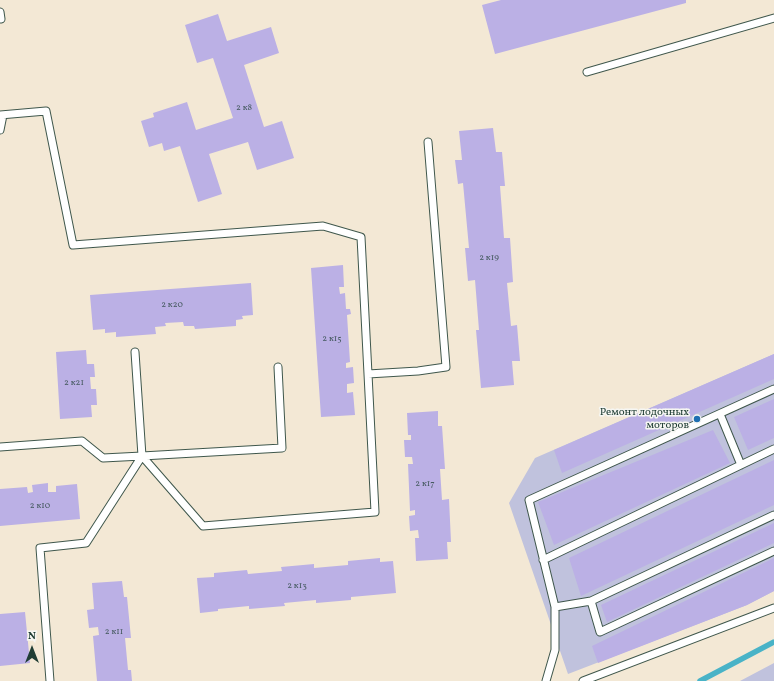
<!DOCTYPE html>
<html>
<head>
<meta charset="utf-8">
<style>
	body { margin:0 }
	#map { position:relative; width:774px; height:681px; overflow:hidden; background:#f3e8d5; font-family:Vollkorn,serif }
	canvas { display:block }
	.north { position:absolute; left:12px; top:629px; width:40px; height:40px; -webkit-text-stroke:3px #f6f6f2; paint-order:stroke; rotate:0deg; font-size:11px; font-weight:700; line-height:16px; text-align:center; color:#1f3d34 }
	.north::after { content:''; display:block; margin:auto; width:14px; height:18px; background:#1f3d34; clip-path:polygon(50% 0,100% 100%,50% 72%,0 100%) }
</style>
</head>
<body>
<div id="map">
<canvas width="774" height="681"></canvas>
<div class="north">N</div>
</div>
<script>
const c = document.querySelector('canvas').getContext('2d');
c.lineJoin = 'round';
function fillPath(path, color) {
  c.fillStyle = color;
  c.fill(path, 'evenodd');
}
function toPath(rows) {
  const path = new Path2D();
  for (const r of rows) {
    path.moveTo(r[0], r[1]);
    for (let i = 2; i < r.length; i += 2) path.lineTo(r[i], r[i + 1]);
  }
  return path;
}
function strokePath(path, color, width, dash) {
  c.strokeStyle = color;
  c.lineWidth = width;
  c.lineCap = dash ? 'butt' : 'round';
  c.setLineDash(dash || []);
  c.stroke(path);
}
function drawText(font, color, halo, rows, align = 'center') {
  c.font = font + ' Vollkorn,serif';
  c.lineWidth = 3;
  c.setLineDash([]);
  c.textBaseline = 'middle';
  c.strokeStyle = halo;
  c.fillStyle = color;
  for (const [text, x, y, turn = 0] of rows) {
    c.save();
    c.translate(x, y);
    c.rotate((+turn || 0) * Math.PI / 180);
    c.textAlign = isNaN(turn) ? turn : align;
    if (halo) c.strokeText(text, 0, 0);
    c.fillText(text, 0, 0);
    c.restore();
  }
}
const industrial = toPath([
	[774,354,774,591,747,605,568,674,509,503,535,458],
	[774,663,774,681,740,681]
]);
const stream = toPath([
	[700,681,774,642]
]);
const building = toPath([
	[501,0,686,0,686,3,495,54,482,5],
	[218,14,227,41,271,27,279,53,244,65,264,127,282,121,294,158,257,170,248,142,209,154,222,194,198,202,180,146,164,151,162,143,149,147,141,121,154,117,153,113,187,102,196,130,233,118,213,58,197,63,185,25],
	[493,128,496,152,502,152,505,186,500,186,504,238,510,238,513,282,507,283,511,326,517,325,520,361,512,361,514,385,481,388,476,330,479,330,475,280,468,281,465,248,469,248,463,183,458,184,455,160,462,160,459,131],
	[343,265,344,287,339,287,340,294,345,293,346,309,350,309,351,314,347,315,350,362,346,363,346,368,353,367,354,383,347,384,347,393,353,392,355,415,321,417,311,268],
	[251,283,253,315,242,316,243,319,236,320,236,326,195,329,194,326,184,326,183,322,165,323,166,326,155,327,156,334,116,337,116,332,105,333,105,329,93,330,90,295],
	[86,350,87,364,94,364,95,377,90,377,91,389,96,389,97,405,91,405,92,417,60,419,56,352],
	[774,354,774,379,562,473,554,450],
	[774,399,774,438,748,450,734,417],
	[438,411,438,426,442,426,445,469,440,469,442,500,449,499,451,542,447,542,448,559,416,561,415,538,419,538,418,530,410,531,409,516,415,515,415,510,410,511,408,464,413,464,412,457,405,457,404,440,411,440,411,435,408,435,407,413],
	[713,430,730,463,554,545,538,502],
	[774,460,774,505,581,596,569,558],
	[48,483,48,492,56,492,56,486,77,484,80,519,0,526,0,489,27,487,28,493,33,492,32,485],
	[774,523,774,543,607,622,601,605],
	[380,558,380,562,393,561,396,593,351,597,351,600,316,603,316,600,284,603,285,606,249,609,249,606,218,609,218,611,200,613,197,578,214,577,214,573,247,570,248,574,282,571,281,567,314,564,314,568,348,565,348,561],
	[774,558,774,591,747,605,598,663,592,646],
	[122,581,124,597,127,597,131,638,125,638,128,670,131,670,132,681,97,681,93,636,99,635,98,627,89,628,87,610,94,609,92,583],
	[25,612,30,663,0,666,0,614]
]);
const service = toPath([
	[0,12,1,19],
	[587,72,774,18],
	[0,115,46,111,73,245,323,226,361,237,368,374],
	[0,130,3,115],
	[720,414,741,465],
	[0,447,82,441,103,458,142,456,135,352],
	[142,456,203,526,375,512,368,374,418,371,446,367,428,142],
	[142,456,282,448,278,367],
	[543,560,774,449],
	[591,601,600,632,774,551],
	[555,607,591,601,774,515],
	[50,681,40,548,86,543,142,456],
	[546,681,555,650,555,607,529,500,774,389],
	[583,681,774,608]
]);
const markers = [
	[697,419,4,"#1f6fb2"]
];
const numberNames = [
	["2 к8",244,108],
	["2 к19",489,258],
	["2 к20",172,305],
	["2 к15",332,339],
	["2 к21",74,383],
	["2 к17",425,484],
	["2 к10",40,506],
	["2 к13",297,586],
	["2 к11",114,632]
];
const poiNames = [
	["Ремонт лодочных",689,413],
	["моторов",689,426]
];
fillPath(industrial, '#c0c2dd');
strokePath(stream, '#49b3c7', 5.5);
fillPath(building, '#bbb0e5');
strokePath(service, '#3f574c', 9);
strokePath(service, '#fff', 7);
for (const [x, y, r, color] of markers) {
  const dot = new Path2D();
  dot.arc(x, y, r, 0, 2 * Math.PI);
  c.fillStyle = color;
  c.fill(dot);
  strokePath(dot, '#f6f6f2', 1.5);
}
drawText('9px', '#465a60', null, numberNames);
drawText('11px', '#1f3d34', '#f6f6f2', poiNames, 'right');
</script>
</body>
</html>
